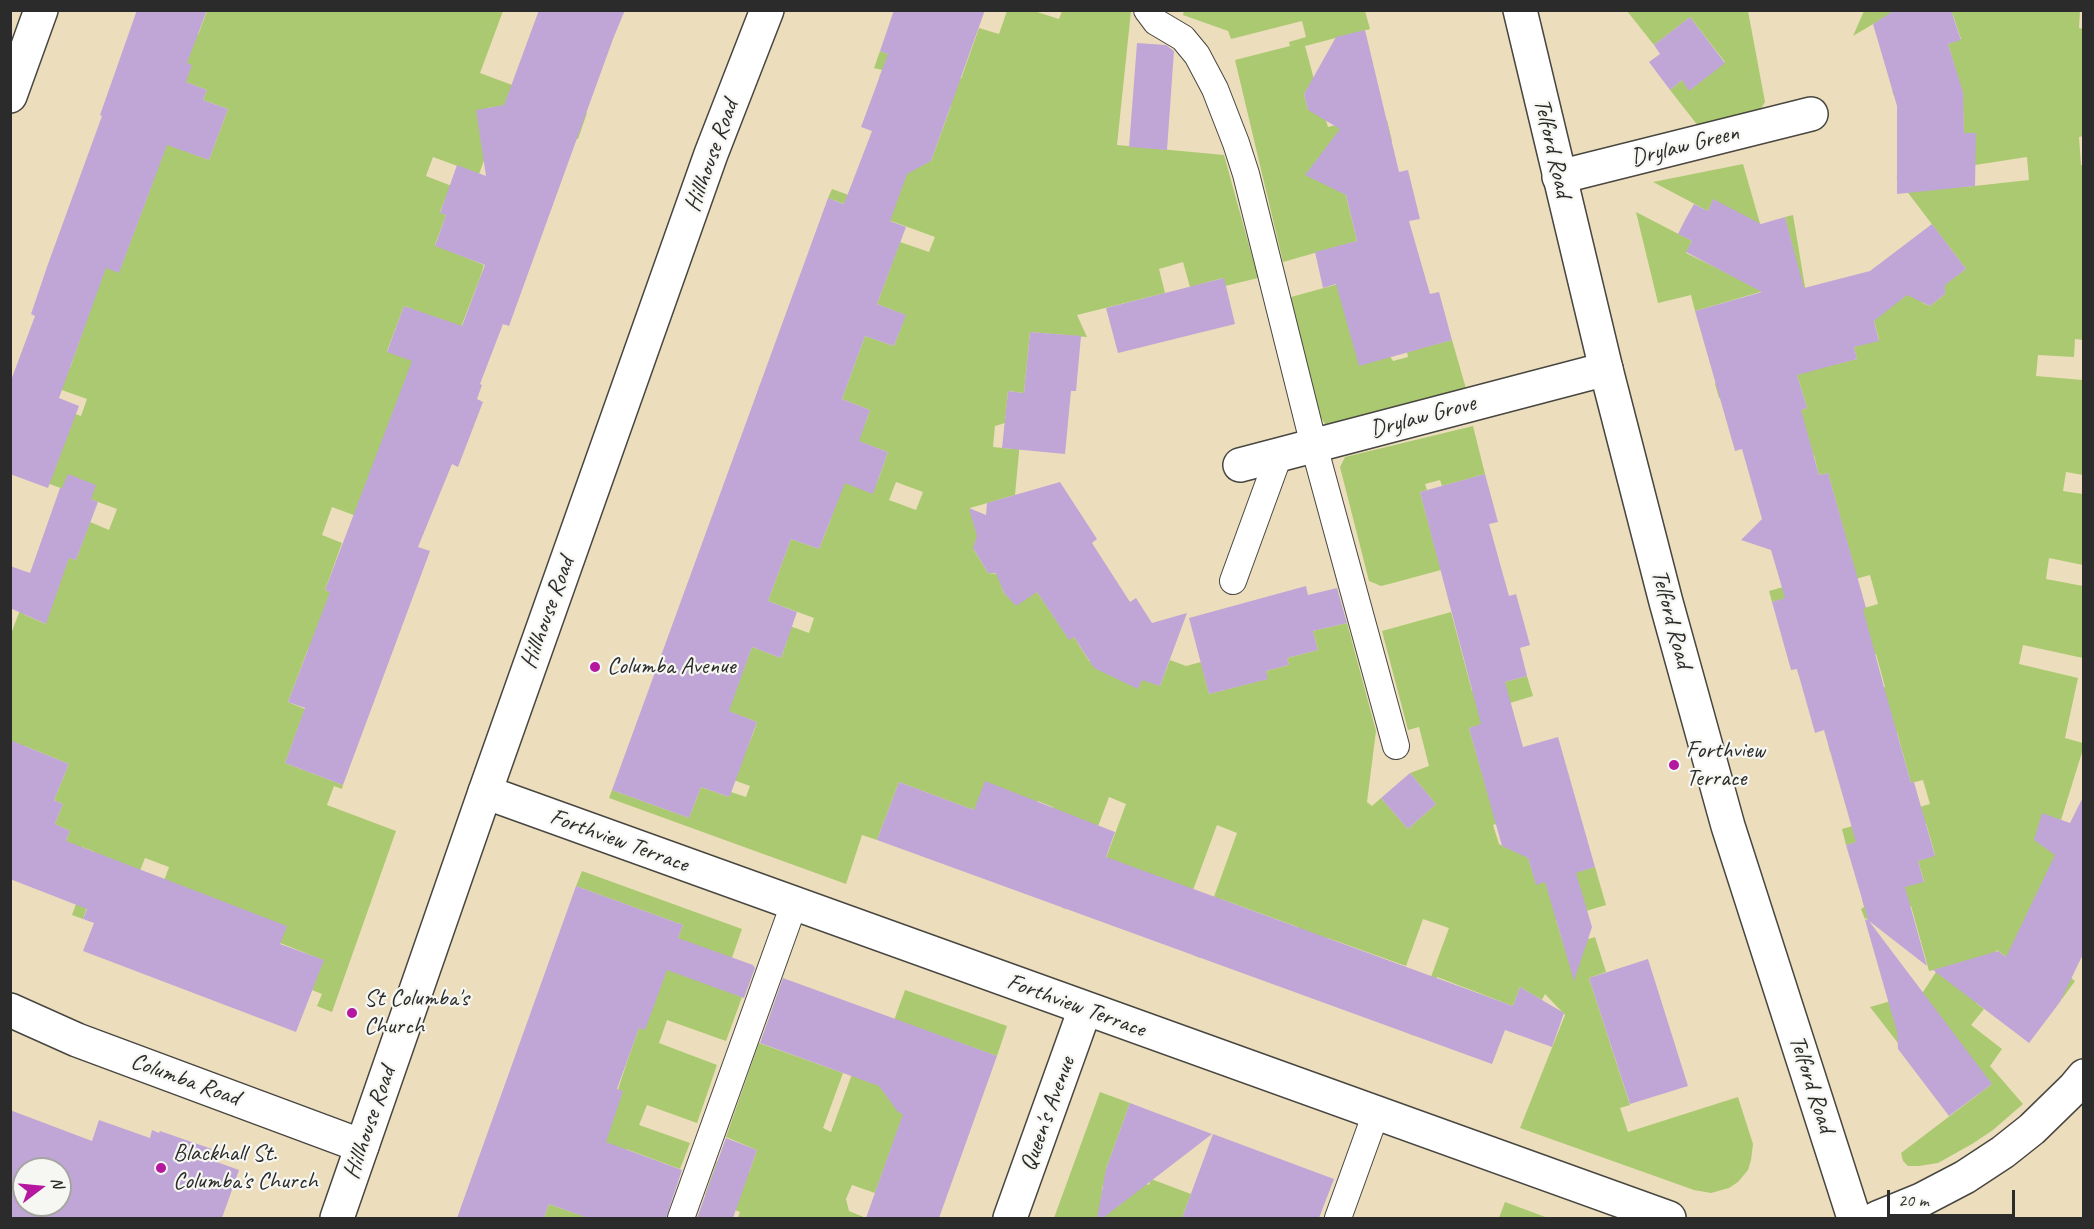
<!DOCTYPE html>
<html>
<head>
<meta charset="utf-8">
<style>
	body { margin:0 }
	#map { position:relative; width:2094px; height:1229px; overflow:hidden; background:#ecdebc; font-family:Caveat,sans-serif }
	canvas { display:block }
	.frame { position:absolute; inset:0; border:12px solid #2b2b2b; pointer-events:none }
	.north { position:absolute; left:12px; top:1157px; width:60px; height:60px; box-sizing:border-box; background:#f6f6f2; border:2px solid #a5a5a2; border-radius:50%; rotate:74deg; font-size:16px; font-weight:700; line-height:24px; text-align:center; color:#2b2b2b }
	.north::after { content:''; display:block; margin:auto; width:21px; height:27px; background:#b5179e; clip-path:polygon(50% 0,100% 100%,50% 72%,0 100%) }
	.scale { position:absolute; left:1887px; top:1190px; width:128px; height:27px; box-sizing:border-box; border:3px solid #2b2b2b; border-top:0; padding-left:8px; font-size:18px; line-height:21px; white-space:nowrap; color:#2b2b2b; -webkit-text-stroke:4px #f6f6f2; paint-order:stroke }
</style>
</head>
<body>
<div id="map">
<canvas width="2094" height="1229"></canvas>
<div class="frame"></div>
<div class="north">N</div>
<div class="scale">20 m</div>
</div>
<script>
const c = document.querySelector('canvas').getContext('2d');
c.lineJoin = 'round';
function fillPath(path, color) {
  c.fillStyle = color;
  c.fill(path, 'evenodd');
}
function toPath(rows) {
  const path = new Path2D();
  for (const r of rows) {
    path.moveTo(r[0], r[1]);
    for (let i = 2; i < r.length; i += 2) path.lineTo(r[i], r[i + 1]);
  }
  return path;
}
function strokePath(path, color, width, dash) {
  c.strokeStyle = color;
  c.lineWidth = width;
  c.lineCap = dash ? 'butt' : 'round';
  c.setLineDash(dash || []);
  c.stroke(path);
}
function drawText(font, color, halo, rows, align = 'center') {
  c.font = font + ' Caveat,sans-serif';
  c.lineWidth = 4.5;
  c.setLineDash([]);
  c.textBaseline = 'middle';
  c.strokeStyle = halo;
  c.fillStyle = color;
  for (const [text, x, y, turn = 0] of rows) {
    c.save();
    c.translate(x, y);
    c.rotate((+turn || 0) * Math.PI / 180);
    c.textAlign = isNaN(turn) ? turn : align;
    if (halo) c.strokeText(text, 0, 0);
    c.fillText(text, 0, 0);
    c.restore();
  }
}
const green = toPath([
	[1184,10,1365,11,1370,29,1305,46,1315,83,1310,84,1304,94,1308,110,1324,114,1328,127,1381,113,1384,121,1387,120,1392,141,1317,159,1313,168,1342,179,1357,241,1283,262,1235,60,1290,46,1289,42,1306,37,1302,21,1231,39,1228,31,1183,15],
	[207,11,503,11,480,73,587,113,578,139,491,107,488,108,478,116,479,127,483,131,493,136,479,174,433,157,426,176,506,207,448,192,440,212,446,215,435,245,484,265,480,278,461,327,404,306,387,351,432,368,375,523,332,507,322,535,342,543,325,590,370,607,363,629,396,642,391,655,334,634,308,649,288,702,305,709,285,763,343,785,342,789,334,786,327,805,396,831,332,1012,317,1006,322,994,312,990,323,960,159,895,169,867,145,858,134,886,87,907,83,919,72,915,95,852,82,847,77,863,60,856,70,831,55,824,63,804,54,800,69,764,25,746,11,783,11,634,20,610,25,615,46,624,40,547,76,560,90,522,109,530,117,509,47,483,73,413,81,416,87,399,17,374,60,364,70,368,93,302,92,262,119,272,153,182,115,168,164,143,209,160,228,109,203,100,207,90,186,82,154,52,172,25,198,35],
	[1007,11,1034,11,1059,19,1062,11,1131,11,1117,145,1224,155,1258,278,1225,286,1223,278,1190,287,1183,262,1159,269,1165,293,1077,315,1087,337,1030,332,1024,393,1008,391,1005,423,995,426,993,447,1013,449,1020,441,1015,495,970,508,978,537,974,545,974,550,988,573,1001,574,1001,585,1004,593,1010,599,1037,592,1069,639,1074,637,1089,661,1138,688,1153,657,1147,681,1160,686,1170,660,1186,666,1201,662,1209,694,1267,679,1266,671,1289,665,1287,658,1318,650,1313,631,1347,623,1376,731,1367,802,1372,806,1381,798,1408,829,1436,804,1410,773,1429,766,1419,727,1408,730,1382,631,1451,612,1472,691,1527,676,1533,696,1510,703,1514,715,1469,728,1486,787,1517,818,1493,825,1499,844,1509,849,1524,844,1536,884,1595,867,1606,905,1556,920,1564,946,1595,937,1606,972,1589,978,1630,1105,1620,1108,1628,1132,1738,1097,1753,1144,1751,1160,1748,1170,1738,1182,1729,1188,1711,1193,1694,1190,1520,1128,1565,1015,1545,994,1542,1000,1520,987,1513,1006,1437,977,1415,1036,1410,1034,1449,928,1423,919,1406,966,1328,938,1306,996,1301,994,1298,927,1221,899,1200,958,1193,955,1237,833,1217,825,1193,890,1085,915,1126,804,1109,797,1067,909,1062,908,1084,850,1054,815,1053,807,1038,801,1031,806,974,810,899,782,877,840,862,835,846,884,609,798,612,790,689,818,701,787,729,797,731,792,746,797,750,786,707,770,746,751,753,734,757,722,728,711,752,647,781,658,787,641,681,602,686,588,809,633,814,618,768,601,791,539,819,549,831,519,814,478,877,483,888,452,754,402,760,385,865,424,870,410,842,399,865,336,894,346,900,330,905,315,877,304,900,242,929,252,935,237,828,198,832,189,882,207,910,165,931,161,951,106,879,78,882,70,874,68,880,51,961,79,979,28,999,34],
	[896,482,923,492,916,510,889,500],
	[1627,11,1748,11,1765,102,1760,110,1699,127,1670,90,1682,80,1690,90,1725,62,1690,17,1654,45],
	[1864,11,1895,11,1853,36],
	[1946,11,2080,11,2079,28,2084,29,2084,136,2079,137,2081,165,2084,166,2083,340,2075,339,2074,357,2038,355,2036,376,2083,380,2083,475,2066,472,2063,491,2083,494,2083,565,2049,558,2046,579,2083,586,2083,658,2023,645,2019,664,2078,678,2065,738,2083,743,2083,749,2061,820,2042,814,2083,854,2071,978,2075,981,2062,999,1997,950,1979,973,1991,983,1976,1003,1984,1009,1971,1025,2002,1049,1990,1066,2023,1104,1993,1130,1972,1144,1938,1163,1919,1166,1908,1166,1903,1161,1901,1153,1992,1084,1898,1043,1870,1007,1923,992,1938,969,1929,971,1911,906,1865,919,1861,909,1864,907,1862,899,1924,881,1918,861,1935,855,1926,823,1846,845,1842,829,1930,804,1923,780,1911,783,1897,732,1830,752,1828,742,1876,690,1885,687,1876,654,1799,676,1797,669,1855,653,1844,614,1878,604,1870,575,1772,602,1769,591,1854,567,1828,473,1819,475,1814,455,1749,473,1789,414,1807,408,1797,375,1719,398,1715,384,1774,288,1695,311,1691,295,1658,303,1636,212,1692,241,1686,253,1731,275,1713,200,1708,211,1653,182,1743,164,1771,262,1795,256,1785,217,1793,215,1805,287,1829,366,1857,359,1854,347,1879,340,1863,277,1899,301,1913,290,1923,303,1930,306,1945,294,1944,285,1966,269,1896,177,1965,187,2029,180,2027,157,1975,165,1964,133,1963,108,1897,108,1897,101,1892,91,1956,71,1948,44,1961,39,1953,15],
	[1342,283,1393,361,1408,357,1407,352,1452,340,1467,392,1327,427,1318,413,1291,297],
	[1473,426,1485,474,1442,486,1440,480,1425,484,1427,490,1420,492,1441,570,1389,584,1381,586,1369,581,1340,467,1345,457],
	[582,871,742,929,721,989,742,997,726,1041,667,1020,659,1043,717,1065,697,1123,647,1105,639,1125,690,1143,680,1169,626,1149,623,1198,616,1218,544,1218,549,1204,577,1214,628,1059,639,1028,659,987,683,925,576,886],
	[905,990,1007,1026,997,1056,913,1026,906,1107,875,1193,852,1185,846,1199,849,1211,866,1218,738,1218,740,1212,708,1200,705,1195,717,1161,749,1173,757,1150,726,1137,759,1043,843,1073,823,1128,831,1132,863,1044,883,1051],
	[1100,1092,1130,1103,1106,1169,1109,1170,1102,1188,1103,1198,1116,1206,1120,1205,1127,1197,1134,1179,1149,1185,1151,1179,1191,1194,1182,1218,1054,1218],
	[1505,1202,1548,1218,1499,1218]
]);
const building = toPath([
	[137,10,207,10,187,63,192,65,186,82,207,90,203,100,228,109,209,160,167,145,119,273,106,268,59,398,79,406,48,488,10,474,10,383,35,316,31,314,48,264,102,116,100,115],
	[539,10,625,10,613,39,509,326,503,324,480,384,482,385,477,399,483,402,458,467,452,464,418,547,430,551,343,785,285,763,305,708,288,702,330,592,325,590,412,361,387,352,404,306,462,326,485,265,435,246,446,215,440,213,457,165,486,176,476,110,504,105],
	[894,10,985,10,931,161,907,174,890,221,906,227,877,304,906,315,894,346,865,336,842,399,870,410,859,441,888,452,873,494,845,483,819,549,791,539,768,601,797,612,781,658,752,647,729,711,757,722,731,793,729,797,701,787,689,818,612,790,828,198,844,204,872,131,861,127,888,54,880,51],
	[1895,10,1951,10,1961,40,1948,44,1963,92,1964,133,1976,133,1975,186,1897,194,1897,106,1873,24],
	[1690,17,1725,63,1689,91,1682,80,1670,90,1649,62,1660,54,1654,45],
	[1365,30,1399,172,1408,170,1420,219,1409,221,1430,294,1439,292,1452,340,1359,366,1336,284,1323,288,1315,252,1357,241,1346,195,1305,175,1340,129,1308,110,1304,94,1336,37],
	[1137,43,1166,45,1174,51,1167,150,1129,147],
	[1713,199,1761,224,1785,217,1804,288,1870,271,1932,224,1966,269,1945,285,1945,294,1930,306,1907,295,1874,321,1879,341,1854,347,1857,359,1797,375,1807,408,1801,410,1819,475,1828,473,1866,608,1863,609,1884,687,1911,783,1914,782,1935,856,1918,861,1924,882,1905,887,1927,966,1869,921,1992,1084,1949,1116,1898,1049,1897,1032,1865,920,1868,919,1846,845,1856,842,1824,730,1815,733,1797,669,1791,670,1772,602,1785,598,1771,550,1741,540,1762,519,1742,449,1735,451,1695,311,1762,292,1686,252,1692,241,1678,234,1686,218,1694,204,1708,211],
	[1224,278,1235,324,1118,353,1106,308],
	[1030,332,1081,336,1076,391,1071,391,1065,454,1002,448,1008,391,1024,393],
	[68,474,96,485,91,499,98,502,76,560,69,558,46,624,10,608,10,566,30,573,60,488,62,488],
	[1485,474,1498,522,1489,524,1509,596,1516,594,1530,645,1520,648,1527,676,1505,682,1523,747,1558,737,1595,867,1576,873,1592,927,1574,981,1545,882,1536,885,1528,858,1502,846,1469,728,1481,724,1420,492],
	[1060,482,1097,539,1092,543,1130,602,1136,598,1152,623,1187,613,1160,686,1142,680,1138,689,1094,668,1074,637,1069,640,1037,592,1016,606,1004,593,996,573,988,573,973,548,977,536,969,508,986,515,987,503],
	[1306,586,1308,595,1337,588,1347,623,1313,631,1318,650,1287,658,1289,665,1266,671,1268,679,1209,694,1189,618],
	[10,740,69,764,54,800,63,804,55,824,70,831,66,841,287,926,280,944,324,960,296,1032,83,951,94,923,83,919,87,909,10,879],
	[1410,773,1436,804,1408,829,1381,798],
	[985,781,1115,832,1106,857,1513,1006,1520,987,1564,1013,1552,1047,1505,1030,1492,1064,877,840,899,782,974,810],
	[2084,795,2084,952,2060,1002,2029,1043,1933,970,1998,951,2006,957,2055,855,2034,840,2042,813,2070,823],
	[576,886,683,925,678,938,753,965,755,968,744,998,667,970,645,1030,639,1028,617,1089,623,1091,606,1142,682,1170,666,1218,588,1218,549,1204,544,1218,457,1218],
	[1648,959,1688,1086,1630,1104,1589,978],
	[783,978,997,1056,939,1218,866,1218,903,1114,898,1112,879,1086,760,1043],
	[1130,1103,1212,1134,1103,1218,1097,1218,1106,1169],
	[10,1110,92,1141,99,1120,150,1138,152,1130,159,1133,160,1131,212,1149,211,1152,217,1154,214,1161,239,1170,222,1218,10,1218],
	[24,1169,60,1169,60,1205,24,1205],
	[1213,1134,1334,1179,1319,1218,1182,1218],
	[726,1138,757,1150,733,1218,697,1218]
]);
const lane = toPath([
	[1147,10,1156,22,1183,38,1197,55,1215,89,1236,143,1246,174,1314,446,1396,746],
	[1233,581,1279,455],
	[681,1218,794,904],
	[1338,1218,1376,1113]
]);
const street = toPath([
	[10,96,41,10],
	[1559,177,1811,114],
	[1240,465,1606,369],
	[485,792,1669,1218],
	[10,1010,77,1040,362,1146],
	[1010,1218,1085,1009],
	[1877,1218,1921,1200,1965,1177,2003,1152,2032,1129,2074,1088,2084,1076]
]);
const primary = toPath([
	[1520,10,1606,369,1666,602,1728,826,1854,1218],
	[337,1218,485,792,711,154,767,10]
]);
const markers = [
	[595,667,6,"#b5179e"],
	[1674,765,6,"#b5179e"],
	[352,1013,6,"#b5179e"],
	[161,1168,6,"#b5179e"]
];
const streetNames = [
	["Drylaw Green",1685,146,-14],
	["Telford Road",1552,148,77],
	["Hillhouse Road",712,156,-70],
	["Drylaw Grove",1423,417,-15],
	["Hillhouse Road",548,613,-70],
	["Telford Road",1671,619,75],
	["Forthview Terrace",619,841,20],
	["Forthview Terrace",1076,1006,20],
	["Columba Road",185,1080,20],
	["Telford Road",1811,1084,72],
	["Queen's Avenue",1048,1114,-70],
	["Hillhouse Road",370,1123,-71]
];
const poiNames = [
	["Columba Avenue",607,667],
	["Forthview",1686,751],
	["Terrace",1686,779],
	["St Columba's",364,999],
	["Church",364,1027],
	["Blackhall St.",173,1154],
	["Columba's Church",173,1182]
];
fillPath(green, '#abc970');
fillPath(building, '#c0a6d6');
strokePath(lane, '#484641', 28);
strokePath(street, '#484641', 36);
strokePath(primary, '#484641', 36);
strokePath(lane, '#fff', 26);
strokePath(street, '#fff', 33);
strokePath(primary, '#fff', 33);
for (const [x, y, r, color] of markers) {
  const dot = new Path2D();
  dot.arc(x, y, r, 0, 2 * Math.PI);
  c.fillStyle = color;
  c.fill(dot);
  strokePath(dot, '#f6f6f2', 2);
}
drawText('24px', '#2b2b2b', '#f6f6f2', streetNames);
drawText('24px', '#2b2b2b', '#f6f6f2', poiNames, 'left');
</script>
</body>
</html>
